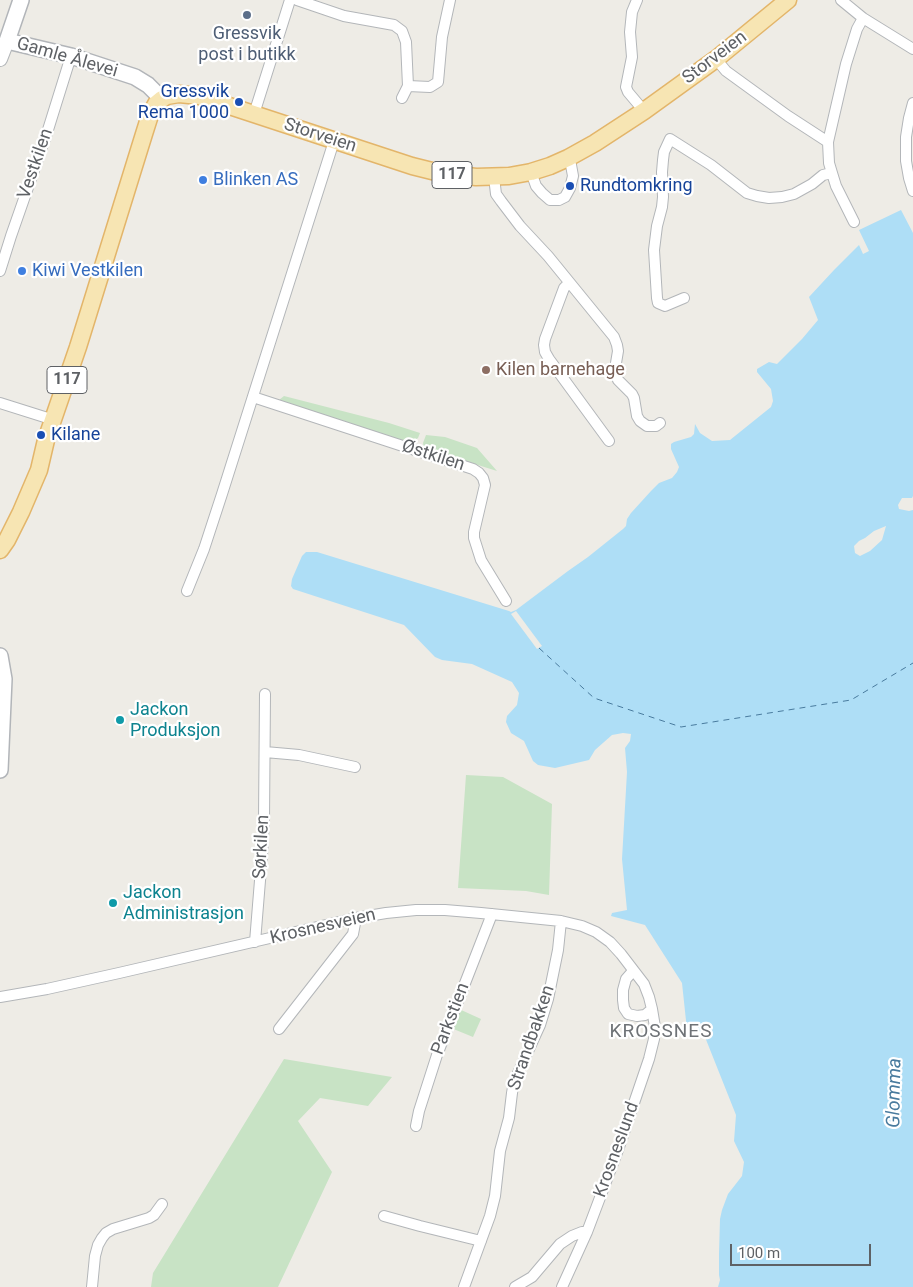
<!DOCTYPE html>
<html>
<head>
<meta charset="utf-8">
<style>
	body { margin:0 }
	#map { position:relative; width:913px; height:1287px; overflow:hidden; background:#eeece6; font-family:Roboto,sans-serif }
	canvas { display:block }
	.scale { position:absolute; left:730px; top:1244px; width:141px; height:22px; box-sizing:border-box; border:2px solid #5e6165; border-top:0; padding-left:6px; font-size:15px; line-height:18px; white-space:nowrap; color:#5e6165; -webkit-text-stroke:4px #fff; paint-order:stroke }
</style>
</head>
<body>
<div id="map">
<canvas width="913" height="1287"></canvas>
<div class="scale">100 m</div>
</div>
<script>
const c = document.querySelector('canvas').getContext('2d');
c.lineJoin = 'round';
function fillPath(path, color) {
  c.fillStyle = color;
  c.fill(path, 'evenodd');
}
function toPath(rows) {
  const path = new Path2D();
  for (const r of rows) {
    path.moveTo(r[0], r[1]);
    for (let i = 2; i < r.length; i += 2) path.lineTo(r[i], r[i + 1]);
  }
  return path;
}
function strokePath(path, color, width, dash) {
  c.strokeStyle = color;
  c.lineWidth = width;
  c.lineCap = dash ? 'butt' : 'round';
  c.setLineDash(dash || []);
  c.stroke(path);
}
function drawText(font, color, halo, rows, align = 'center') {
  c.font = font + ' Roboto,sans-serif';
  c.lineWidth = 4.5;
  c.setLineDash([]);
  c.textBaseline = 'middle';
  c.strokeStyle = halo;
  c.fillStyle = color;
  for (const [text, x, y, turn = 0] of rows) {
    c.save();
    c.translate(x, y);
    c.rotate((+turn || 0) * Math.PI / 180);
    c.textAlign = isNaN(turn) ? turn : align;
    if (halo) c.strokeText(text, 0, 0);
    c.fillText(text, 0, 0);
    c.restore();
  }
}
const green = toPath([
	[284,396,389,423,420,433,418,438,409,444,279,400],
	[426,435,445,437,477,448,497,471,424,448,423,443],
	[466,775,503,777,552,804,549,895,526,891,458,888],
	[459,1009,481,1019,473,1037,451,1028],
	[284,1059,392,1077,368,1106,320,1098,298,1121,332,1172,278,1287,151,1287,153,1273]
]);
const water = toPath([
	[901,210,913,233,913,496,912,498,902,498,898,505,899,509,909,511,913,510,913,1287,718,1287,720,1280,719,1275,719,1254,720,1219,722,1210,728,1194,742,1176,744,1162,734,1141,736,1115,703,1032,687,1030,682,983,645,925,611,916,612,913,627,910,622,859,627,772,625,748,630,741,631,734,623,733,612,735,595,750,589,760,555,768,538,765,533,761,524,741,511,733,506,722,507,716,517,705,519,693,512,682,472,664,442,660,435,657,404,625,293,589,291,586,292,579,302,556,306,552,317,552,509,611,511,612,516,610,568,571,588,557,623,529,626,526,627,519,631,513,651,491,659,483,672,478,677,472,679,467,671,449,671,444,674,442,691,437,694,434,695,424,700,433,712,441,730,440,771,407,773,401,771,389,757,372,757,369,769,362,777,364,802,339,818,320,809,297,834,270,859,245,863,254,869,251,859,230],
	[886,526,882,540,870,551,860,556,855,553,854,546,859,541,865,538,874,531]
]);
const pier = toPath([
	[516,611,542,646,537,649,511,614]
]);
const ferry = toPath([
	[539,648,594,698,681,727,851,700,913,663]
]);
const minor = toPath([
	[297,0,344,16,394,25,402,31,406,42,408,86,402,98],
	[637,0,632,12,630,32,632,57,626,87,628,92,644,111],
	[841,0,863,18,913,49],
	[716,59,726,71,788,116,828,142],
	[408,86,430,87,438,82,442,37,450,0],
	[913,103,909,118,906,137,906,161,909,178,913,191],
	[254,114,290,0],
	[531,172,536,186,542,193,550,200,559,200,565,197,570,188,573,176,571,165,568,158],
	[494,177,496,194,501,201,520,226,548,256,614,337,617,345,618,351,615,369,616,374,618,380,632,394,634,398,637,416,640,421,647,426,656,426,660,423],
	[854,222,836,186,832,173,829,163,828,142,846,64,857,29,863,18],
	[0,271,11,236,47,133,71,56],
	[569,283,564,288,545,339,544,345,545,352,549,359,609,441],
	[684,298,665,306,658,303,657,298,654,250,657,226,662,207,663,197,662,172,663,160,664,152,670,139,711,165,747,193,757,196,769,198,782,197,794,194,812,184,823,175,832,173],
	[253,397,473,469,479,473,483,478,485,485,474,532,474,538,481,560,506,601],
	[0,403,54,420],
	[187,591,204,549,222,494,334,141],
	[265,752,299,755,355,767],
	[255,942,262,856,264,820,265,694],
	[0,997,47,989,119,973,356,918,386,913,416,910,445,910,481,913,561,921,582,926,596,932,610,942,621,954,644,984,649,997,652,1009,645,1015,637,1016,628,1014,624,1008,623,1000,623,990,626,979,633,971],
	[279,1029,353,934,356,918],
	[416,1126,419,1111,437,1055,492,914],
	[384,1216,420,1226,481,1241],
	[92,1287,95,1256,98,1245,102,1238,106,1233,113,1229,149,1218,154,1215,162,1204],
	[464,1287,490,1216,495,1196,500,1151,509,1118,512,1093,514,1082,540,1025,548,999,558,950,561,921],
	[515,1287,532,1277,560,1244,572,1236,582,1232,587,1232],
	[562,1287,587,1232,618,1150,649,1059,654,1039,655,1027,652,1009]
]);
const tertiary = toPath([
	[0,59,7,41]
]);
const secondary = toPath([
	[21,0,7,41,71,56,135,77,148,85,162,99],
	[0,656,4,679,0,770]
]);
const primary = toPath([
	[0,550,7,540,21,512,39,470,46,440,78,347,144,134,150,115,156,104,162,99,167,96,179,94,199,96,412,166,440,173,476,177,509,176,531,172,550,166,568,158,595,143,644,111,716,59,788,0]
]);
const markers = [
	[247,15,5,"#5c6f8a"],
	[239,102,5,"#1a4fb4"],
	[203,180,5,"#3f7fe0"],
	[570,186,5,"#1a4fb4"],
	[22,271,5,"#3f7fe0"],
	[486,370,5,"#8d6e63"],
	[41,435,5,"#1a4fb4"],
	[120,720,5,"#0f9aa8"],
	[113,903,5,"#0f9aa8"]
];
const shields = [
	[452,175,40],
	[67,380,40]
];
const shieldNames = [
	["117",452,175],
	["117",67,380]
];
const serviceNames = [
	["Gressvik",247,34],
	["post i butikk",247,55]
];
const streetNames = [
	["Gamle Ålevei",67,58,16],
	["Storveien",715,58,-37],
	["Storveien",320,136,18],
	["Vestkilen",36,164,-71],
	["Østkilen",433,456,18],
	["Sørkilen",262,847,-87],
	["Krosnesveien",323,927,-13],
	["Parkstien",451,1019,-69],
	["Strandbakken",532,1038,-71],
	["Krosneslund",617,1150,-70]
];
const transitNames = [
	["Gressvik",229,92,"right"],
	["Rema 1000",229,113,"right"],
	["Rundtomkring",580,186],
	["Kilane",51,435]
];
const shopNames = [
	["Blinken AS",213,180],
	["Kiwi Vestkilen",32,271]
];
const educationNames = [
	["Kilen barnehage",496,370]
];
const cultureNames = [
	["Jackon",130,710],
	["Produksjon",130,731],
	["Jackon",123,893],
	["Administrasjon",123,914]
];
const neighbourhoodNames = [
	["KROSSNES",661,1032]
];
const waterNames = [
	["Glomma",895,1093,-89]
];
fillPath(green, '#c8e3c5');
fillPath(water, '#aedef6');
fillPath(pier, '#eeece6');
strokePath(ferry, '#497b9e', 1, [6, 5]);
strokePath(minor, '#b3b6b9', 12);
strokePath(tertiary, '#b3b6b9', 16);
strokePath(secondary, '#b2b5b9', 18);
strokePath(primary, '#e3b56a', 19);
strokePath(minor, '#fff', 10);
strokePath(tertiary, '#fff', 14);
strokePath(secondary, '#fff', 15);
strokePath(primary, '#f7e5b3', 16);
for (const [x, y, r, color] of markers) {
  const dot = new Path2D();
  dot.arc(x, y, r, 0, 2 * Math.PI);
  c.fillStyle = color;
  c.fill(dot);
  strokePath(dot, '#fff', 2);
}
for (const [x, y, w] of shields) {
  const box = new Path2D();
  box.roundRect(x - w / 2, y - 13.5, w, 27, 4);
  c.fillStyle = '#fff';
  c.fill(box);
  strokePath(box, '#5e6165', 1);
}
drawText('bold 16px', '#5e6165', null, shieldNames);
drawText('18px', '#4e5e75', '#fff', serviceNames);
drawText('18px', '#5e6165', '#fff', streetNames);
drawText('18px', '#164399', '#fff', transitNames, 'left');
drawText('18px', '#366cbe', '#fff', shopNames, 'left');
drawText('18px', '#785e54', '#fff', educationNames, 'left');
drawText('18px', '#0d838f', '#fff', cultureNames, 'left');
c.letterSpacing = '1px';
drawText('19px', '#6f7377', '#fff', neighbourhoodNames);
c.letterSpacing = '0px';
drawText('italic 19px', '#497b9e', '#fff', waterNames);
</script>
</body>
</html>
